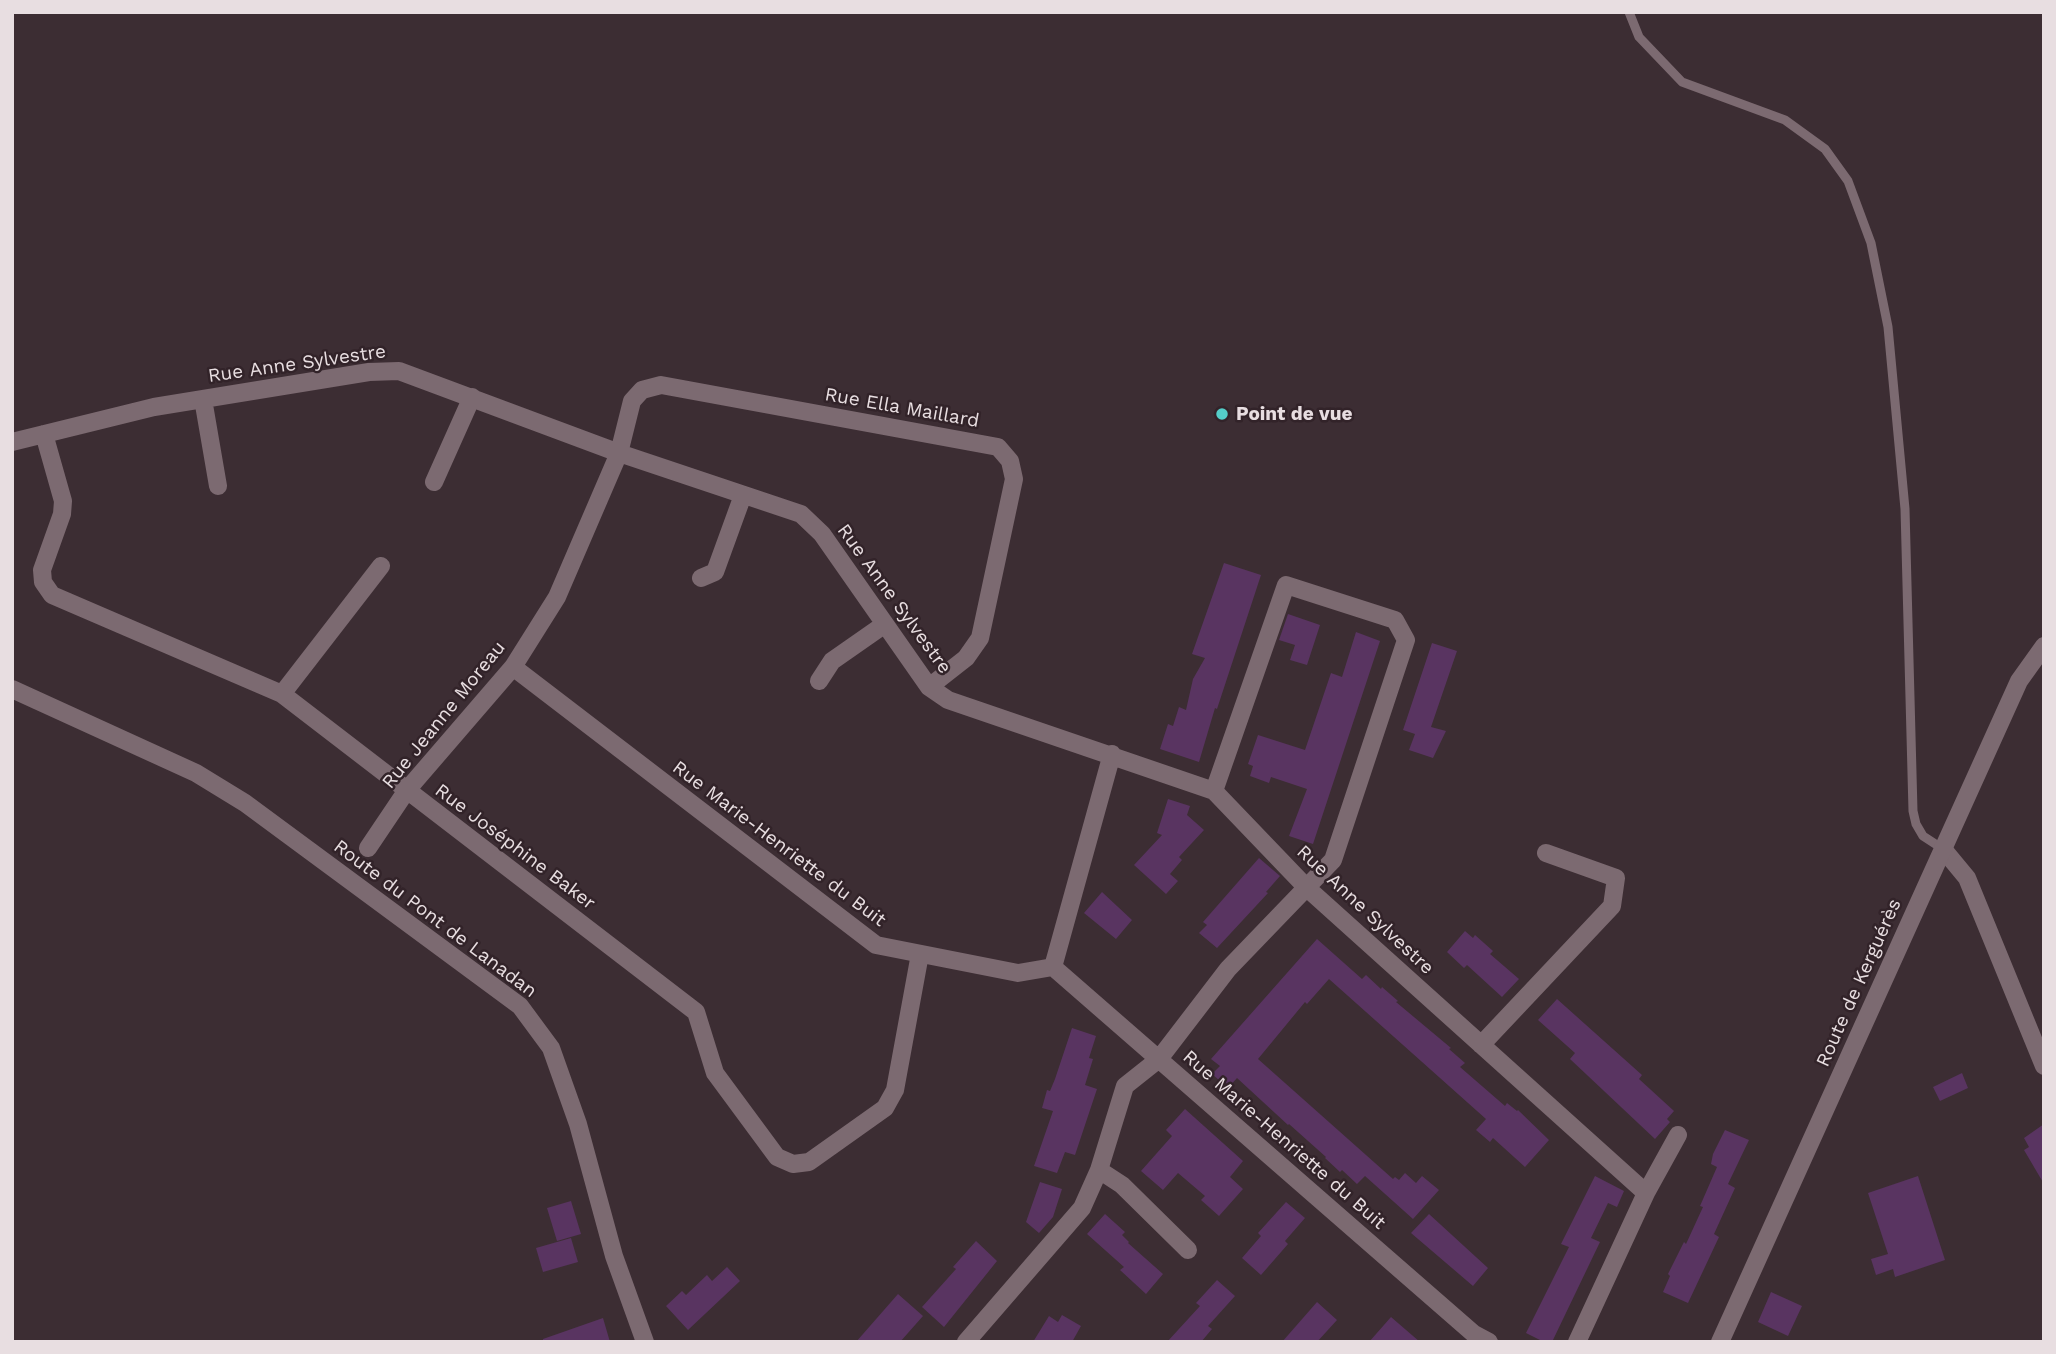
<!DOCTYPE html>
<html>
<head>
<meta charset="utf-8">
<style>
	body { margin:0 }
	#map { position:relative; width:2056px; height:1354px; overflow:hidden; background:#3c2d33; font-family:"Work Sans",sans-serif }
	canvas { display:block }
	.frame { position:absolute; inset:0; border:14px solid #e8dee1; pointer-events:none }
</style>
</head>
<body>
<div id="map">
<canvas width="2056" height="1354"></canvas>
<div class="frame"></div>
</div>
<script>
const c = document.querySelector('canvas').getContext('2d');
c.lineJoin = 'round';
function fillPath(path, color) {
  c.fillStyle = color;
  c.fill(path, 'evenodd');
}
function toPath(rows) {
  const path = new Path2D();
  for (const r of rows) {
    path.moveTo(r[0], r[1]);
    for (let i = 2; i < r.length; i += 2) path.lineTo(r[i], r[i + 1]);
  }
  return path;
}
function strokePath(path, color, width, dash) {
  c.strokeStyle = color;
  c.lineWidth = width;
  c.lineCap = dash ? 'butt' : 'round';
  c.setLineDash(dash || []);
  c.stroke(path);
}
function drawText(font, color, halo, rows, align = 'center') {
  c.font = font + ' "Work Sans",sans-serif';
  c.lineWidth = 5;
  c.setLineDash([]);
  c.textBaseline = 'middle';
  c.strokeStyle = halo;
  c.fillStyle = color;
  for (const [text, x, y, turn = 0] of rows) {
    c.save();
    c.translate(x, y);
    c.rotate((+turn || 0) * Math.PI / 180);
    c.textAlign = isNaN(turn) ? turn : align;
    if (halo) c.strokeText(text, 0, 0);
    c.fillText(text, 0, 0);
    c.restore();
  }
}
const building = toPath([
	[1224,563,1261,575,1217,709,1215,708,1199,762,1160,749,1168,724,1173,726,1179,707,1186,710,1193,679,1205,658,1192,654],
	[1288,614,1320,625,1307,665,1290,660,1295,645,1279,640],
	[1356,632,1380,641,1313,844,1289,836,1307,789,1271,777,1269,783,1250,776,1253,766,1248,764,1258,735,1305,750,1331,673,1342,677],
	[1432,643,1457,651,1431,727,1446,731,1433,758,1409,750,1415,734,1403,730],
	[1168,799,1190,806,1187,815,1204,830,1179,857,1182,860,1170,874,1178,881,1166,894,1134,865,1162,835,1157,833],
	[1259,858,1280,876,1266,892,1268,893,1217,948,1199,933,1207,925,1203,922],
	[1102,892,1132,920,1116,939,1084,913],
	[1465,931,1473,938,1475,935,1493,951,1490,954,1519,979,1502,997,1467,965,1464,968,1447,952],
	[1317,939,1362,979,1366,975,1381,989,1382,987,1398,1001,1396,1002,1451,1048,1449,1049,1465,1063,1460,1067,1505,1106,1507,1103,1517,1111,1518,1110,1549,1140,1525,1167,1493,1138,1490,1142,1476,1130,1486,1119,1329,979,1307,1004,1305,1002,1258,1059,1393,1179,1395,1177,1399,1180,1405,1173,1416,1183,1422,1176,1439,1190,1413,1219,1365,1176,1357,1184,1342,1170,1340,1172,1325,1158,1326,1157,1289,1124,1288,1125,1237,1078,1228,1088,1212,1074,1220,1066,1211,1059],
	[1557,999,1642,1075,1639,1079,1674,1111,1667,1119,1670,1122,1655,1139,1570,1059,1575,1053,1538,1020],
	[1072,1028,1096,1036,1089,1058,1093,1059,1085,1085,1097,1089,1075,1155,1065,1152,1057,1173,1034,1166,1053,1111,1042,1108,1047,1090,1050,1091,1055,1079],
	[1962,1073,1968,1088,1940,1101,1933,1087],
	[1185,1109,1243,1161,1230,1177,1243,1189,1219,1216,1201,1200,1205,1196,1178,1173,1163,1190,1141,1171,1172,1136,1166,1130],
	[2044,1124,2044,1184,2024,1150,2029,1147,2024,1138],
	[1725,1130,1749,1140,1728,1184,1735,1188,1714,1234,1719,1237,1688,1303,1663,1292,1670,1276,1668,1274,1684,1242,1686,1244,1703,1207,1700,1206,1717,1167,1711,1164,1713,1154],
	[1595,1176,1624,1191,1617,1207,1608,1203,1591,1238,1600,1242,1552,1342,1544,1342,1526,1333,1569,1247,1561,1244],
	[1918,1176,1945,1260,1895,1277,1893,1269,1876,1275,1871,1259,1888,1254,1868,1193],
	[1040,1182,1062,1189,1053,1217,1039,1233,1026,1222],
	[571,1201,581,1234,557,1241,547,1208],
	[1286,1202,1305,1218,1285,1241,1288,1244,1261,1275,1242,1258,1261,1236,1258,1233],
	[1105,1214,1125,1232,1122,1235,1129,1242,1128,1243,1163,1274,1146,1294,1120,1270,1124,1267,1087,1234],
	[1429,1214,1488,1268,1473,1286,1411,1233],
	[571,1238,578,1262,543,1272,536,1248],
	[976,1241,997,1261,944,1327,922,1307,956,1269,953,1267],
	[727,1267,740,1281,688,1330,666,1306,682,1291,686,1295,707,1275,712,1281],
	[1217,1280,1235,1296,1208,1326,1212,1329,1201,1342,1167,1342,1200,1306,1196,1303],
	[1771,1292,1802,1306,1788,1336,1758,1322],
	[898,1294,923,1316,900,1342,856,1342],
	[1317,1302,1337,1320,1317,1342,1282,1342],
	[1062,1315,1081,1326,1072,1342,1033,1342,1049,1316,1058,1322],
	[1391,1317,1420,1342,1369,1342],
	[603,1318,610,1342,543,1342,543,1339]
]);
const service = toPath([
	[1629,12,1639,37,1682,82,1785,120,1825,149,1848,181,1871,243,1888,327,1905,509,1913,811,1916,824,1923,836,1943,849]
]);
const minor = toPath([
	[203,399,218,486],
	[44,434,63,501,62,514,42,570,43,582,52,595,282,694,696,1012,715,1073,777,1157,793,1164,809,1162,885,1108,895,1090,920,954],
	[12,442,154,407,369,372,399,371,619,453,801,514,822,534,929,687,948,700,1214,791,1307,888,1646,1193],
	[434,482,472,397],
	[701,578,715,572,743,495],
	[513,667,876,945,1018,973,1053,967],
	[819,681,832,661,885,624],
	[12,689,196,773,245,803,520,1006,551,1048,578,1124,614,1256,645,1342],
	[282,694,381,566],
	[1112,754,1053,967,1474,1334,1489,1342],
	[368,848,407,790,513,667,557,597,619,453,632,401,642,390,661,385,998,447,1010,461,1014,479,980,638,966,658,929,687],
	[1943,849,1967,878,2044,1066],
	[1481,1045,1612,906,1616,878,1546,853],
	[1099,1170,1122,1185,1188,1250],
	[966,1342,1082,1208,1099,1170,1125,1086,1159,1059,1228,969,1333,860,1406,640,1395,620,1286,585,1214,791],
	[1577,1342,1646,1193,1678,1135]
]);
const tertiary = toPath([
	[1720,1342,2019,681,2044,646]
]);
const markers = [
	[1222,414,7,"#54cdc8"]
];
const streetNames = [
	["Rue Anne Sylvestre",297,364,-8],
	["Rue Ella Maillard",902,408,10],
	["Rue Anne Sylvestre",894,599,54],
	["Rue Jeanne Moreau",444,715,-51],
	["Rue Marie-Henriette du Buit",779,844,37],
	["Rue Joséphine Baker",515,847,37],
	["Rue Anne Sylvestre",1365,910,43],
	["Route du Pont de Lanadan",435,919,37],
	["Route de Kerguérès",1859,983,-66],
	["Rue Marie-Henriette du Buit",1284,1140,41]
];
const poiNames = [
	["Point de vue",1236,414]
];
fillPath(building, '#593461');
strokePath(service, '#7c6a71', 9);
strokePath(minor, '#7c6a71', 18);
strokePath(tertiary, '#7c6a71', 18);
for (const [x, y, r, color] of markers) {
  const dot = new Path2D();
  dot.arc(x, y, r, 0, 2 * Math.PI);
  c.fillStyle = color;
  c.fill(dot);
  strokePath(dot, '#322329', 2.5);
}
drawText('19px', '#e8dee1', '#322329', streetNames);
drawText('bold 19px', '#e8dee1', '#322329', poiNames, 'left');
</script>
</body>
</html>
